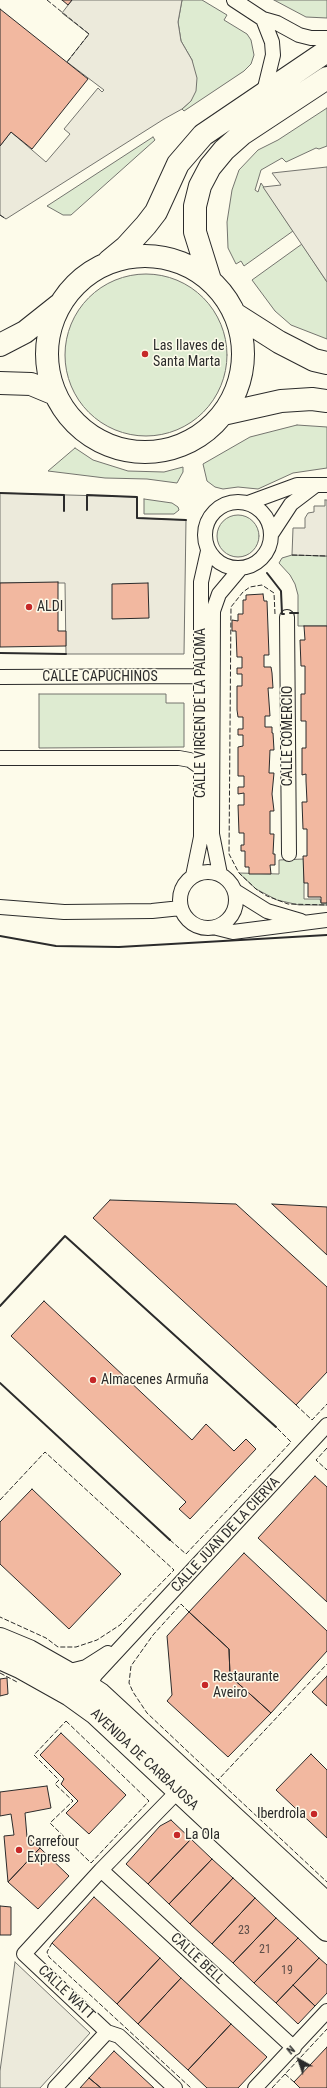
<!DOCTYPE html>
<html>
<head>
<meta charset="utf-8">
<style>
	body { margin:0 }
	#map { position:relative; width:327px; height:2088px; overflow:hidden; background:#fdfbea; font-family:"Roboto Condensed",sans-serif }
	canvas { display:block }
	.north { position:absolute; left:279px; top:2040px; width:40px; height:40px; -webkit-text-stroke:3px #fdfbea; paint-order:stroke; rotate:320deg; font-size:11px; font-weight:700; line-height:16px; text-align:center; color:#2b2b2b }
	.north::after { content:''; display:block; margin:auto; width:14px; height:18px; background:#2b2b2b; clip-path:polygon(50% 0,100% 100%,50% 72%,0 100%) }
</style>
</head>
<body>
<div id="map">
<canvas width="327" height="2088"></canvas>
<div class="north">N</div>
</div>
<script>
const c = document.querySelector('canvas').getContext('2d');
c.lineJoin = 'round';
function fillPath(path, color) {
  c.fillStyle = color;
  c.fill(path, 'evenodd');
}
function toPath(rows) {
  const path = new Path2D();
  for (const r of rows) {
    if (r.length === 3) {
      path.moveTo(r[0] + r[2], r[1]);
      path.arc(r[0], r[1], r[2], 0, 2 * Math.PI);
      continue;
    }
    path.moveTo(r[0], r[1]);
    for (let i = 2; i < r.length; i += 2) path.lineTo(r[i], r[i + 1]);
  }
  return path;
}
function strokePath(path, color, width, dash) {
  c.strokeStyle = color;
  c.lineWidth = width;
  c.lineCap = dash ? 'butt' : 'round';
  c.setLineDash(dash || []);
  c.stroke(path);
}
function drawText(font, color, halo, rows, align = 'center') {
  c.font = font + ' "Roboto Condensed",sans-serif';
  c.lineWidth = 3;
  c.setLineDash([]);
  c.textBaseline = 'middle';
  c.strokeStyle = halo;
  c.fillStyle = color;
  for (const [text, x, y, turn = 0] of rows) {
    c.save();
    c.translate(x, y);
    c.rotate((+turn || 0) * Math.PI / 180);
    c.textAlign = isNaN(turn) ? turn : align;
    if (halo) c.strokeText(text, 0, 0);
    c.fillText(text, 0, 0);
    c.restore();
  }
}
const green = toPath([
	[182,0,202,0,227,15,224,20,247,34,251,40,254,55,251,64,244,71,184,111,182,109,191,101,192,60,181,41,178,22,182,0],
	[274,0,327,0,327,18,306,17,274,0],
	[327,108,327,146,319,149,316,148,286,162,282,158,261,170,255,190,258,192,261,183,293,231,244,266,241,261,236,264,228,248,227,222,232,190,239,170,258,150,278,140,327,108],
	[153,137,155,140,71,215,63,215,47,206,153,137],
	[302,244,327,282,327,339,291,325,275,311,252,280,302,244],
	[146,355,81],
	[297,425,327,427,327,468,293,473,258,489,238,487,223,489,215,487,207,481,203,464,250,437,297,425],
	[75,448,93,460,128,471,164,472,183,467,183,472,177,483,147,479,105,478,48,471,75,448],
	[144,499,172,503,178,507,179,510,174,514,144,514,144,499],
	[238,536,21],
	[292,555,327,556,327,626,298,626,298,595,295,584,290,575,279,563,282,558,292,555],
	[39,694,166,694,166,703,184,703,184,747,39,748,39,694],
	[304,859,304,899,320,899,321,903,327,903,327,905,299,905,277,900,256,889,239,873,279,874,279,860,304,859]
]);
const parking = toPath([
	[72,0,182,0,178,22,181,41,192,60,197,78,196,91,191,101,182,109,164,119,6,219,0,215,0,146,11,132,46,162,70,134,64,129,98,88,102,92,104,90,67,62,89,34,62,13,72,0],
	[327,167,327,282,263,187,281,185,272,173,327,167],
	[0,493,137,497,137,518,186,520,184,654,66,654,65,583,0,583,0,493],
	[325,500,327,500,327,556,292,555,293,528,305,528,305,518,308,513,314,512,314,506,325,506,325,500],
	[15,1962,90,2033,40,2088,0,2088,0,2071,15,1962]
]);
const building = toPath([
	[62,0,72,0,68,5,62,0],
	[0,9,88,79,32,149,11,132,0,146,0,9],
	[58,582,58,631,66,631,66,646,0,647,0,583,58,582],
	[148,583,149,618,112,619,112,584,148,583],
	[263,594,264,601,267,601,269,655,264,655,264,667,271,667,272,673,273,688,268,688,270,716,265,716,265,727,272,727,272,733,273,733,274,750,270,750,269,773,274,773,272,794,274,811,270,811,270,834,274,834,273,854,275,854,275,865,270,865,271,874,249,874,249,867,245,867,245,851,241,851,241,845,244,845,244,833,239,833,238,805,244,805,244,793,238,794,238,787,244,787,244,776,238,776,238,747,243,746,243,735,238,735,238,729,243,729,243,717,238,717,237,710,237,686,242,686,242,674,237,674,237,668,242,668,242,657,237,657,236,631,232,631,232,620,238,621,238,614,243,614,243,600,246,600,246,595,263,594],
	[304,626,327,626,327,903,321,903,321,897,308,897,308,883,304,883,303,856,307,856,307,829,303,829,302,802,307,802,306,781,306,774,302,775,302,748,306,748,306,721,301,721,301,694,305,694,305,666,301,666,300,640,305,640,304,626],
	[110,1200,236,1204,327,1287,327,1372,296,1405,93,1218,110,1200],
	[272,1204,327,1207,327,1255,272,1204],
	[44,1301,192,1440,206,1424,234,1451,246,1439,256,1449,190,1519,179,1509,186,1502,11,1336,44,1301],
	[315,1476,327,1487,327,1602,258,1538,315,1476],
	[32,1489,121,1574,69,1629,0,1564,0,1522,32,1489],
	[244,1553,327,1631,327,1651,271,1713,230,1676,229,1649,189,1612,244,1553],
	[189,1612,229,1649,230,1676,271,1713,228,1757,167,1701,172,1695,167,1636,189,1612],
	[327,1676,327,1706,312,1692,327,1676],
	[7,1678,8,1694,0,1696,0,1679,7,1678],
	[61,1733,126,1795,89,1834,66,1813,78,1801,61,1784,64,1779,40,1755,61,1733],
	[311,1754,327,1770,327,1838,276,1790,311,1754],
	[47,1786,51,1808,25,1813,27,1837,40,1848,8,1882,4,1836,14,1835,11,1814,0,1816,0,1792,47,1786],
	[171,1820,191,1839,148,1884,126,1864,160,1826,171,1820],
	[191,1839,212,1859,169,1904,148,1884,191,1839],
	[40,1848,69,1876,38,1909,8,1882,40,1848],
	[212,1859,233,1878,190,1924,169,1904,212,1859],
	[233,1878,255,1898,212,1944,190,1924,233,1878],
	[94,1897,160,1958,117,2004,52,1943,94,1897],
	[255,1898,276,1918,233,1963,212,1944,255,1898],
	[0,1906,11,1907,11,1935,0,1935,0,1906],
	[276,1918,298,1938,254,1983,233,1963,276,1918],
	[298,1938,319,1958,276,2003,254,1983,298,1938],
	[160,1958,181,1978,138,2024,117,2004,160,1958],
	[319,1958,327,1965,327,1993,315,2006,293,1985,319,1958],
	[181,1978,231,2024,188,2070,138,2024,181,1978],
	[293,1985,315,2006,298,2024,276,2003,293,1985],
	[231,2024,267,2057,238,2088,207,2088,188,2070,231,2024],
	[327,2047,327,2088,300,2088,294,2082,327,2047],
	[114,2051,154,2088,101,2088,89,2078,114,2051],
	[89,2078,101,2088,80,2088,89,2078]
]);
const street = toPath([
	[234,0,263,19,277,23,299,35,311,38,327,38],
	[263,19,272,42,273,55,264,92],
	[238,535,33],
	[248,503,297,485,327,485],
	[272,533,291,504,316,485],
	[287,617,289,854],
	[0,677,201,676],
	[0,758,179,758,190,760,200,767],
	[208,900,28],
	[220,874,212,834,213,611,219,594,240,569],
	[193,876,201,837,201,582,208,551],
	[235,891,267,911,301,921],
	[0,907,64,912,152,911,181,908],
	[217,928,233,932,327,920],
	[66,1672,86,1667,108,1653],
	[86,1694,95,1675,327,1425],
	[101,1870,294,2048],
	[55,2088,107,2032],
	[175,2088,119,2036,107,2032,24,1954,101,1870,178,1791],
	[255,2088,327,2011]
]);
const primary = toPath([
	[0,1639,29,1651,66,1672,100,1694,327,1904],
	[0,1658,20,1667,70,1695,95,1713,327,1930]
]);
const highway = toPath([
	[145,354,98],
	[109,261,126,247,146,225,156,212,178,164,203,135,327,51],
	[210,280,195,232,195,206,200,186,210,167,224,150,242,134,327,78],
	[235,314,279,342,314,360,327,363],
	[0,345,25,332,59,305],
	[0,383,31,384,55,394],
	[223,414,281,401,312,399,327,401]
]);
const fence = toPath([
	[47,0,89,34,67,62],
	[0,215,6,219],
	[292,555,327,556],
	[275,614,274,593,262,585,250,587,243,592,231,607,229,854,239,873,256,889,267,896,288,904,327,905],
	[296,1405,312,1420,327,1404],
	[327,1448,316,1460,327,1470],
	[0,1500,45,1452,174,1570,120,1625,97,1640,76,1647,58,1647,46,1638,0,1617],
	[170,1540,186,1554,291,1442,276,1427],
	[189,1612,181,1604,153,1635,131,1666,129,1683,133,1692,147,1713,218,1780,327,1664],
	[0,1673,17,1682],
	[66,1721,149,1801,91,1863,50,1823,73,1801,55,1784,59,1780,34,1755,66,1721],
	[218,1780,327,1882],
	[52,1943,47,1952,49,1957,191,2088],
	[285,2074,294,2082],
	[272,2088,327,2029]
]);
const wall = toPath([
	[0,493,64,495,64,511],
	[87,510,87,495,137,497,137,518,186,520],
	[267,573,281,591,282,614,284,614],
	[290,613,298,613],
	[0,653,66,654],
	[0,936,56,946,119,947,327,935],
	[0,1306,65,1236,276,1427],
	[0,1383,170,1540]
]);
const markers = [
	[145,354,4,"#c62828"],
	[29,607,4,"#c62828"],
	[93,1380,4,"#c62828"],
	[205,1685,4,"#c62828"],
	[314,1814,4,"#c62828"],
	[177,1835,4,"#c62828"],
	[19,1850,4,"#c62828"]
];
const numberNames = [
	["23",244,1931],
	["21",265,1950],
	["19",287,1971]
];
const poiNames = [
	["Las llaves de",153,346],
	["Santa Marta",153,362],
	["ALDI",37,607],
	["Almacenes Armuña",101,1380],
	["Restaurante",213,1677],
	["Aveiro",213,1693],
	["Iberdrola",306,1814,"right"],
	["La Ola",185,1835],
	["Carrefour",27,1842],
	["Express",27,1858]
];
const streetNames = [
	["CALLE CAPUCHINOS",100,677],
	["CALLE VIRGEN DE LA PALOMA",201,713,-90],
	["CALLE COMERCIO",288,736,-90],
	["CALLE JUAN DE LA CIERVA",226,1535,-47],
	["AVENIDA DE CARBAJOSA",144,1760,43],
	["CALLE BELL",197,1959,43],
	["CALLE WATT",66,1993,43]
];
fillPath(green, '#deebd1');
strokePath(green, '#74746e', 1);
fillPath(parking, '#eceadb');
strokePath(parking, '#74746e', 1);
fillPath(building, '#f2b8a0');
strokePath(building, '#2b2b2b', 1);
strokePath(street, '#2b2b2b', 16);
strokePath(primary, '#2b2b2b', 24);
strokePath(highway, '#2b2b2b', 24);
strokePath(street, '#fdfbea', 14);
strokePath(primary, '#fdfbea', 22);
strokePath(highway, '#fdfbea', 22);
strokePath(fence, '#2b2b2b', 1, [5, 2]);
strokePath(wall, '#2b2b2b', 2);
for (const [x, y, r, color] of markers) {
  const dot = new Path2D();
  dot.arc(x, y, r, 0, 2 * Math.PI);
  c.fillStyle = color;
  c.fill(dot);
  strokePath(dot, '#fdfbea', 1.5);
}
drawText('12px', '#5d4e48', null, numberNames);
drawText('14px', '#2b2b2b', '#fdfbea', poiNames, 'left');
drawText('14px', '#2b2b2b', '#fdfbea', streetNames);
</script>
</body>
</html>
